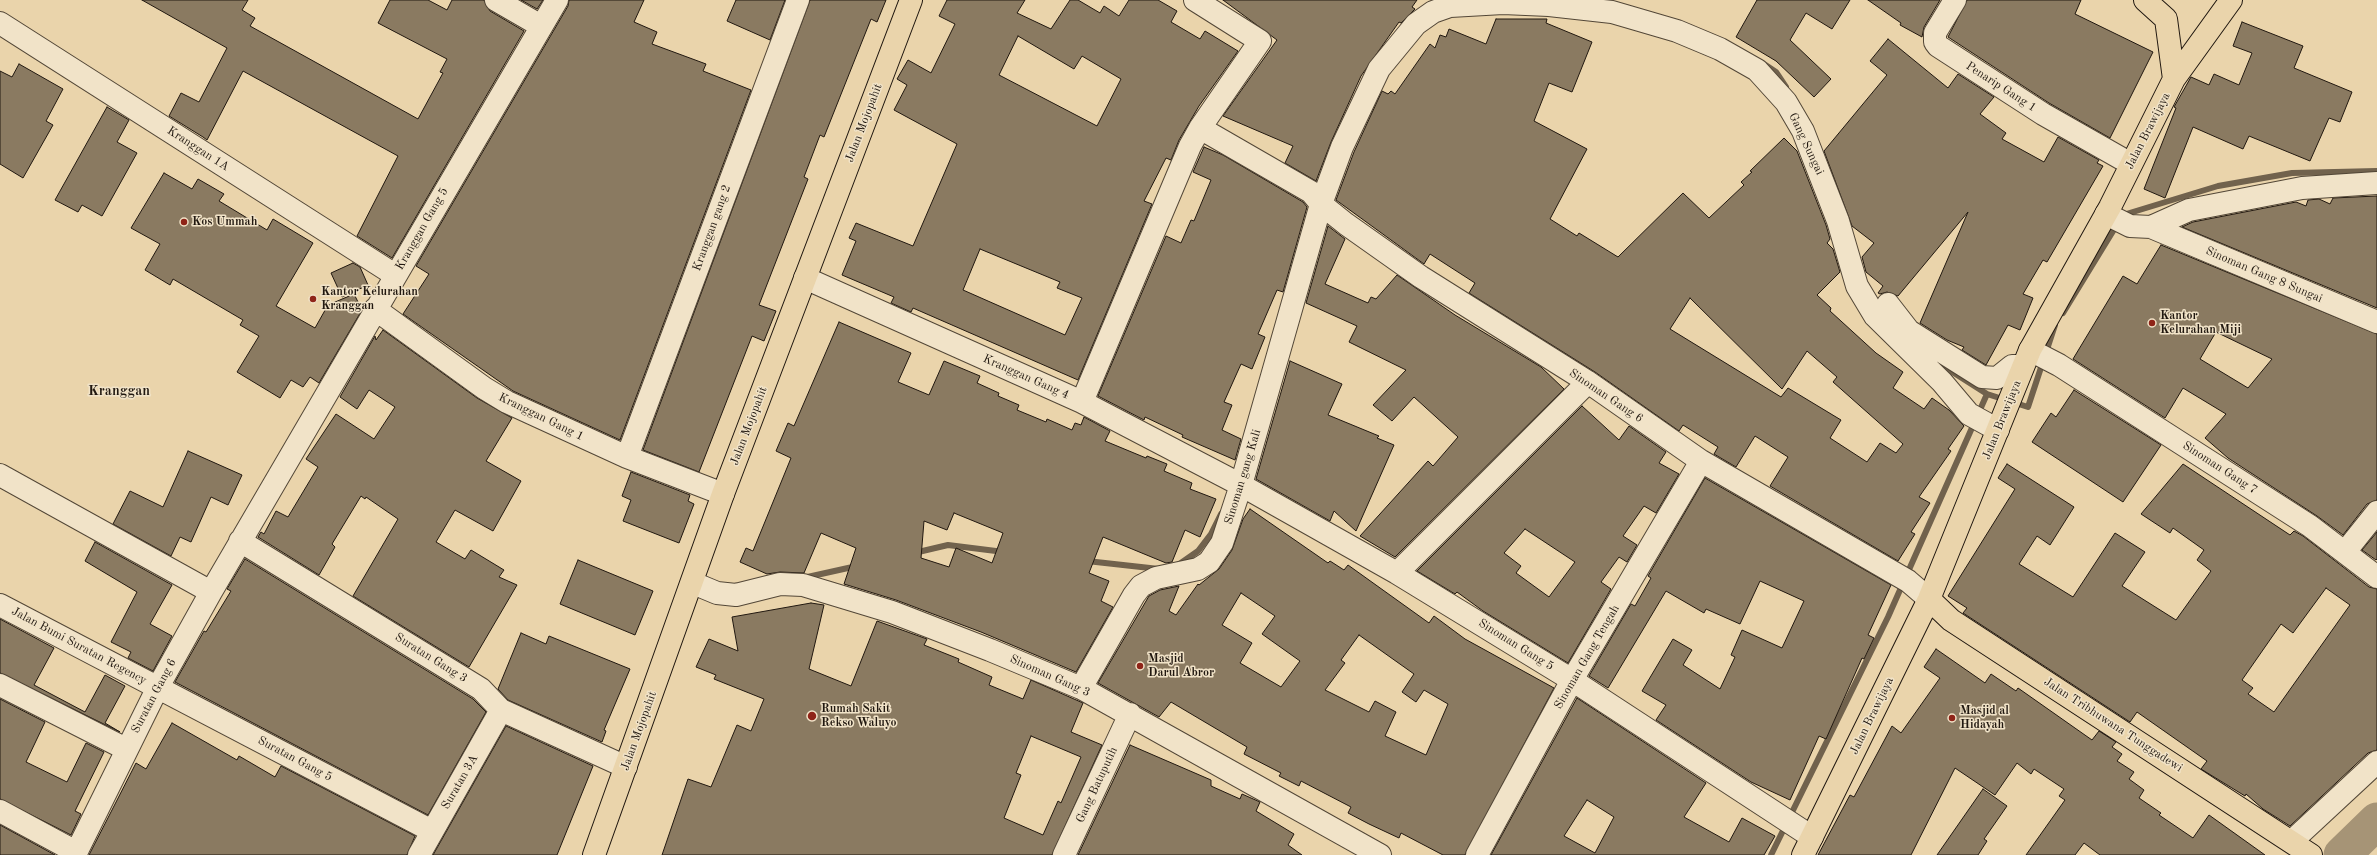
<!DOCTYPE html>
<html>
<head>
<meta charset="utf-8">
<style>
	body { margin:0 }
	canvas { display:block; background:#ead4ab }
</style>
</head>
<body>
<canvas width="2377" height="855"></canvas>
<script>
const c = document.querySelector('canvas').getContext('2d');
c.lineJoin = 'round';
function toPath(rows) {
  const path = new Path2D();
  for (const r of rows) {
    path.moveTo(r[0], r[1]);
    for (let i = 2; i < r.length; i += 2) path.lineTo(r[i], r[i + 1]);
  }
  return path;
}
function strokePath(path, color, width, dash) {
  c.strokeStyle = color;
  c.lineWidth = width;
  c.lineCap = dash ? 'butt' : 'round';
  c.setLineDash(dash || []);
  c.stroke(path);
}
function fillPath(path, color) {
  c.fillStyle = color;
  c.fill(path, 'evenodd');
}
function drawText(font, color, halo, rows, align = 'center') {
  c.font = font + ' "Old Standard TT",serif';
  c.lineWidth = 3;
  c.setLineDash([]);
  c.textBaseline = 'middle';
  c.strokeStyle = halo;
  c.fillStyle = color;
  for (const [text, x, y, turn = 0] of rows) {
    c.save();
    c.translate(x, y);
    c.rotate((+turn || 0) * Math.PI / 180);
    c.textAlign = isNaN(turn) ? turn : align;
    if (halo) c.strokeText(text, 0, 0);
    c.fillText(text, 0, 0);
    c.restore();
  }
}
const stream = toPath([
	[1764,64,1776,72,1786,87],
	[2123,215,2218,186,2292,173,2377,171],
	[2063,313,2118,223],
	[1932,359,1987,394,2028,407,2055,325],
	[914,553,948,545,1004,552],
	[1087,561,1159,569],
	[1178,565,1198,551,1211,534,1221,514],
	[803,578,857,566],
	[1771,855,1888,617,1987,394]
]);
const river = toPath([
	[2342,855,2377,821]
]);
const building = toPath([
	[142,0,248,0,242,10,255,18,250,26,418,119,443,73,440,72,447,59,378,23,390,0,428,0,447,10,452,0,484,0,490,11,524,31,392,258,357,236,398,156,243,71,207,140,203,137,169,116,181,93,199,102,227,48,142,0],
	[521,0,543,0,537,9,521,0],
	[569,0,644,0,634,22,657,32,652,44,706,64,703,71,751,90,620,440,513,391,403,314,429,274,416,266,568,6,569,0],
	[736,0,785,0,770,40,727,21,736,0],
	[810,0,886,0,877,22,871,19,824,137,820,135,804,177,808,179,759,305,776,311,764,341,752,336,699,472,643,450,810,0],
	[947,0,1025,0,1017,13,1051,29,1070,0,1078,0,1100,13,1104,6,1119,16,1129,0,1158,0,1177,11,1171,22,1200,39,1205,31,1238,51,1199,106,1179,140,1171,160,1166,158,1144,201,1152,204,1078,380,913,308,911,312,891,303,894,297,842,275,856,241,849,238,856,223,913,246,957,144,894,110,907,85,897,79,908,60,931,73,955,24,939,16,947,0],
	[1018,36,1074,69,1082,56,1121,79,1097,126,999,75,1018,36],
	[980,249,1060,282,1057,288,1082,298,1065,335,963,290,980,249],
	[1223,0,1417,0,1412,7,1415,9,1401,23,1399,22,1361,76,1331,142,1316,181,1285,163,1293,146,1223,116,1277,40,1223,0],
	[1757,0,1850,0,1832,29,1806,13,1790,40,1831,79,1814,97,1776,61,1736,37,1757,0],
	[1868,0,1940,0,1924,27,1922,37,1900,25,1901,23,1868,0],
	[1967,0,2081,0,2075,14,2153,52,2110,138,2049,103,1948,37,1967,0],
	[1496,19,1547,19,1546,23,1592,42,1572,92,1549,83,1534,121,1587,149,1550,219,1577,236,1579,233,1618,257,1683,193,1709,218,1744,185,1741,182,1752,172,1750,171,1784,138,1797,151,1826,225,1830,239,1827,243,1833,249,1840,272,1817,295,1831,308,1830,311,1876,353,1903,372,1893,388,1924,409,1932,398,1949,410,1964,426,1948,449,1951,451,1919,497,1930,503,1911,532,1915,534,1898,561,1770,486,1788,457,1755,436,1736,467,1714,454,1718,447,1683,425,1679,431,1595,372,1469,293,1475,283,1430,254,1424,264,1336,200,1354,152,1382,91,1388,94,1391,91,1395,94,1430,44,1435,48,1440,35,1446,37,1449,29,1486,44,1496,19],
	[1690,298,1782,389,1807,351,1837,377,1833,382,1903,444,1896,453,1880,443,1867,462,1830,438,1841,420,1788,388,1781,397,1670,329,1690,298],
	[2242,22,2303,46,2294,68,2352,92,2340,122,2329,118,2310,161,2249,136,2243,149,2193,127,2165,198,2144,189,2176,108,2174,107,2191,77,2209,85,2214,74,2239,85,2252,53,2233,46,2242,22],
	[1888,39,1948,88,1958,74,1994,97,1980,114,2006,133,2002,139,2044,162,2058,137,2099,160,2097,163,2103,166,2047,262,2043,260,2023,294,2033,298,2020,330,2008,325,1986,365,1962,350,1964,347,1947,340,1920,323,1968,212,1898,296,1887,292,1880,294,1878,293,1883,286,1866,272,1862,257,1874,243,1852,226,1824,151,1887,75,1870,61,1888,39],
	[19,64,63,89,46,121,53,125,23,178,0,164,0,71,12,77,19,64],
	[107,107,129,120,117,142,137,153,102,216,82,205,78,212,55,200,107,107],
	[1204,147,1223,155,1303,202,1307,207,1283,292,1277,290,1258,334,1265,337,1252,369,1241,364,1224,402,1232,405,1222,430,1241,439,1235,460,1182,437,1183,435,1145,417,1144,420,1098,396,1166,236,1181,243,1191,220,1194,221,1211,180,1193,172,1204,147],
	[164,173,192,189,198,179,224,194,219,201,267,230,273,219,313,243,276,306,315,328,328,305,354,294,362,310,319,383,310,377,303,387,291,380,280,398,237,372,259,336,240,325,243,320,173,279,170,285,145,270,160,244,131,228,164,173],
	[2377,196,2377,308,2182,227,2193,222,2296,202,2306,206,2308,200,2319,199,2330,204,2333,198,2377,196],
	[1328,226,1345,239,1325,284,1368,303,1371,297,1376,299,1397,275,1455,315,1541,367,1564,389,1395,557,1360,536,1428,461,1433,466,1458,437,1414,397,1392,421,1373,405,1406,370,1349,342,1357,326,1306,303,1328,226],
	[2161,245,2377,334,2377,500,2367,504,2343,535,2317,516,2228,458,2205,438,2226,414,2183,388,2165,418,2073,359,2123,276,2137,284,2161,245],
	[2216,332,2272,359,2248,388,2200,359,2216,332],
	[353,263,360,267,368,285,342,297,331,273,353,263],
	[839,322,911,353,898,382,929,395,944,361,980,376,977,383,999,393,998,396,1019,405,1017,410,1046,422,1047,419,1072,430,1075,423,1081,425,1084,417,1110,431,1105,441,1146,458,1147,456,1167,464,1164,471,1192,483,1190,489,1216,499,1200,537,1185,530,1172,562,1166,563,1103,537,1089,573,1109,581,1101,601,1113,607,1076,672,981,632,896,600,844,584,856,548,821,533,804,573,780,572,767,574,740,562,746,548,753,551,791,458,776,451,788,423,794,426,839,322],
	[954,513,1003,533,992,563,956,548,949,567,921,558,924,521,947,530,954,513],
	[383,330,477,398,512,418,486,461,521,481,493,531,455,510,436,542,465,559,471,550,504,570,499,577,517,585,469,667,353,596,398,519,366,497,365,499,361,496,332,544,335,547,319,575,258,537,261,532,264,534,276,511,288,517,318,467,306,459,336,414,374,439,395,407,369,390,357,409,340,397,375,336,376,340,383,330],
	[1290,361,1342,384,1328,415,1379,436,1377,438,1394,445,1356,531,1334,511,1330,521,1256,479,1290,361],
	[2074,390,2161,445,2123,502,2032,442,2051,413,2056,417,2074,390],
	[1582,406,1619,440,1629,426,1666,452,1659,463,1679,474,1656,513,1644,506,1623,536,1637,545,1627,562,1619,557,1601,582,1611,589,1568,663,1483,611,1457,592,1455,594,1417,571,1582,406],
	[1525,529,1575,562,1549,597,1516,573,1521,566,1504,553,1525,529],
	[188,451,242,475,228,505,211,497,191,542,180,537,171,556,113,524,130,491,163,507,188,451],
	[2007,464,2074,507,2050,545,2037,536,2019,564,2073,597,2115,533,2145,552,2122,586,2176,620,2211,571,2197,560,2204,550,2173,528,2170,533,2141,514,2183,464,2290,535,2294,531,2303,536,2369,587,2377,589,2377,750,2368,753,2290,826,2263,809,2246,794,2245,796,2201,769,2207,761,2137,712,2130,722,1963,613,1967,608,1948,596,2015,489,1998,478,2007,464],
	[2326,588,2350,605,2274,712,2248,694,2253,688,2242,680,2281,624,2293,633,2326,588],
	[631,472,690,495,688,501,694,504,679,543,623,521,631,500,622,496,631,472],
	[1705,478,1891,585,1868,635,1874,638,1864,659,1862,658,1826,739,1819,736,1790,800,1751,782,1656,720,1666,705,1642,691,1673,639,1692,650,1683,665,1720,689,1735,657,1731,655,1742,630,1782,648,1804,601,1760,581,1740,624,1706,609,1704,613,1666,591,1608,688,1589,676,1631,604,1635,606,1651,578,1648,576,1705,478],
	[1250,509,1328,563,1330,561,1344,570,1348,565,1429,623,1434,616,1465,639,1554,688,1465,855,1443,855,1401,833,1399,838,1369,824,1348,813,1351,807,1301,781,1299,786,1279,776,1281,773,1244,754,1247,747,1171,702,1159,717,1098,683,1149,596,1160,590,1179,586,1169,611,1176,615,1198,584,1199,585,1219,569,1232,550,1243,519,1250,509],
	[1241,593,1275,616,1262,634,1300,661,1281,687,1240,663,1252,643,1222,625,1241,593],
	[1359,635,1414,674,1402,692,1416,702,1424,690,1448,704,1426,755,1385,736,1396,712,1375,701,1369,712,1325,690,1345,663,1341,660,1359,635],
	[2377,532,2377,559,2376,560,2362,550,2377,532],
	[95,542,172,585,150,624,172,636,153,671,128,658,131,652,111,642,137,592,85,561,95,542],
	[245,559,473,699,486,712,428,815,175,682,204,631,206,632,231,591,227,589,245,559],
	[578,560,653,591,635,635,560,604,578,560],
	[811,603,824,605,809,669,851,686,877,621,927,639,924,645,959,659,958,662,992,677,989,685,1023,699,1031,680,1083,703,1071,732,1102,745,1052,855,662,855,688,779,711,787,737,725,751,731,764,699,714,679,716,675,696,667,709,639,738,651,732,617,811,603],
	[1031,736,1081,757,1061,803,1058,801,1043,835,1004,818,1021,775,1016,773,1031,736],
	[0,619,54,648,34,685,85,712,105,675,125,686,105,723,120,732,0,673,0,619],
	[521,633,546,644,549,636,630,669,604,730,606,731,602,742,508,700,498,689,521,633],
	[1936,649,1985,683,1991,674,2016,691,2018,688,2092,740,2099,731,2116,742,2112,747,2122,754,2117,761,2134,772,2129,779,2144,790,2139,798,2161,813,2159,815,2193,838,2209,815,2265,855,2100,855,2084,843,2075,855,2026,855,2065,800,2059,796,2064,789,2034,769,2031,774,2017,763,1995,795,1955,768,1911,855,1818,855,1850,795,1854,797,1892,726,1901,733,1940,678,1924,667,1936,649],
	[1577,698,1706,783,1684,817,1729,842,1742,818,1775,836,1764,855,1491,855,1577,698],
	[1587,800,1614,817,1595,853,1564,836,1587,800],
	[0,699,45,722,26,762,67,782,86,743,104,752,75,811,81,814,71,835,0,799,0,699],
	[172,723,237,760,239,756,275,777,281,766,415,836,407,855,89,855,136,763,146,769,172,723],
	[506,726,593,766,557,855,433,855,506,726],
	[1130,745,1211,780,1211,786,1240,799,1242,794,1260,802,1256,811,1294,834,1288,845,1302,855,1078,855,1130,745],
	[1983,789,2007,806,1984,839,1987,841,1978,855,1937,855,1983,789],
	[0,825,55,855,0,855,0,825]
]);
const minor = toPath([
	[496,0,541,26],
	[1955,0,1935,33,1935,42,1938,46,2043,114,2131,164],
	[0,23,395,275],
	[1200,128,1311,192,1321,204,1346,224,1421,277,1588,382,1701,461,1908,581,1929,599],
	[2106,214,2130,226,2151,227,2189,210,2302,188,2377,183],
	[2151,227,2377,322],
	[805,278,1082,402,1241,485,1397,573,1572,680,1812,837],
	[1888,304,1909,331,1982,377,1997,378,2012,366,2023,366],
	[375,309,484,388,507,402,627,457,723,494],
	[2030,350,2059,365,2310,526,2377,577],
	[1082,402,1190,146,1200,128,1260,41,1195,0],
	[627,457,798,0],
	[0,475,211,592],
	[240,541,481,689,501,710,626,767],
	[2345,552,2377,512],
	[1397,573,1588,382],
	[693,583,717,593,736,595,780,584,803,585,892,612,990,650,1081,688,1380,855],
	[0,605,432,831],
	[0,685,126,749],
	[1081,688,1134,595,1141,586,1156,578,1198,569,1209,562,1222,543,1241,485,1321,204,1342,147,1379,69,1416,24,1433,12,1450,6,1503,3,1549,5,1612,12,1677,31,1720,49,1757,70,1786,102,1803,131,1838,221,1857,286,1875,316,1942,382,1969,414,1998,430],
	[0,811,76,852],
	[2292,841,2377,762],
	[75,855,158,687,211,592,557,0],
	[419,855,501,710],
	[1064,855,1130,714],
	[1477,855,1572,680,1701,461]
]);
const major = toPath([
	[2145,0,2166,19,2174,79],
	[1929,599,1951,620,2311,855],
	[594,855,723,494,911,0],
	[1803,855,1929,599,2030,350,2110,207,2174,79,2231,0]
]);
const markers = [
	[184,222,4,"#8f2418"],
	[313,299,4,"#8f2418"],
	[2152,323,4,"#8f2418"],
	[1140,666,4,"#8f2418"],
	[812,716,5,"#8f2418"],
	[1952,718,4,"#8f2418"]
];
const streetNames = [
	["Penarip Gang 1",2001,87,33],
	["Jalan Mojopahit",864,123,-69],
	["Jalan Brawijaya",2148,131,-63],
	["Gang Sungai",1806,144,65],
	["Kranggan 1A",198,149,33],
	["Kranggan gang 2",712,228,-70],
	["Kranggan Gang 5",422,229,-60],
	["Sinoman Gang 8 Sungai",2264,275,23],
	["Kranggan Gang 4",1026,377,24],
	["Sinoman Gang 6",1606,396,34],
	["Kranggan Gang 1",541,417,26],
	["Jalan Brawijaya",2002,420,-68],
	["Jalan Mojopahit",749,426,-69],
	["Sinoman Gang 7",2220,468,33],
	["Sinoman gang Kali",1243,477,-73],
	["Sinoman Gang 5",1516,645,32],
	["Jalan Bumi Suratan Regency",79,646,28],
	["Sinoman Gang Tengah",1587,657,-60],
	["Suratan Gang 3",431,658,32],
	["Sinoman Gang 3",1050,676,24],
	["Suratan Gang 6",154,696,-62],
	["Jalan Brawijaya",1872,716,-64],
	["Jalan Tribhuwana Tunggadewi",2113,725,33],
	["Jalan Mojopahit",639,731,-70],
	["Suratan Gang 5",295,759,28],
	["Suratan 3A",460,782,-60],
	["Gang Batuputih",1097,785,-65]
];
const poiNames = [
	["Kos Ummah",192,222],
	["Kantor Kelurahan",321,292],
	["Kranggan",321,306],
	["Kantor",2160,316],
	["Kelurahan Miji",2160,330],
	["Masjid",1148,659],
	["Darul Abror",1148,673],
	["Rumah Sakit",821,709],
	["Rekso Waluyo",821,723],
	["Masjid al",1960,711],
	["Hidayah",1960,725]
];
const quarterNames = [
	["Kranggan",119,391]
];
strokePath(stream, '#71624d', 6);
strokePath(river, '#a69476', 37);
fillPath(building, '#8a7a61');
strokePath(building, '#211810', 1);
strokePath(minor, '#534737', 24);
strokePath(major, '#211810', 24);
strokePath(minor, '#f1e3c8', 22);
strokePath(major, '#ead4ab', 22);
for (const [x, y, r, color] of markers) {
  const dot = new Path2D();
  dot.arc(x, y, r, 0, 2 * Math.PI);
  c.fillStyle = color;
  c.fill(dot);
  strokePath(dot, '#f1e3c8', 1.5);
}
drawText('12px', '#211810', '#f1e3c8', streetNames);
drawText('bold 12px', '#211810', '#f1e3c8', poiNames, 'left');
drawText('bold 14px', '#211810', '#f1e3c8', quarterNames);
</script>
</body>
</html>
